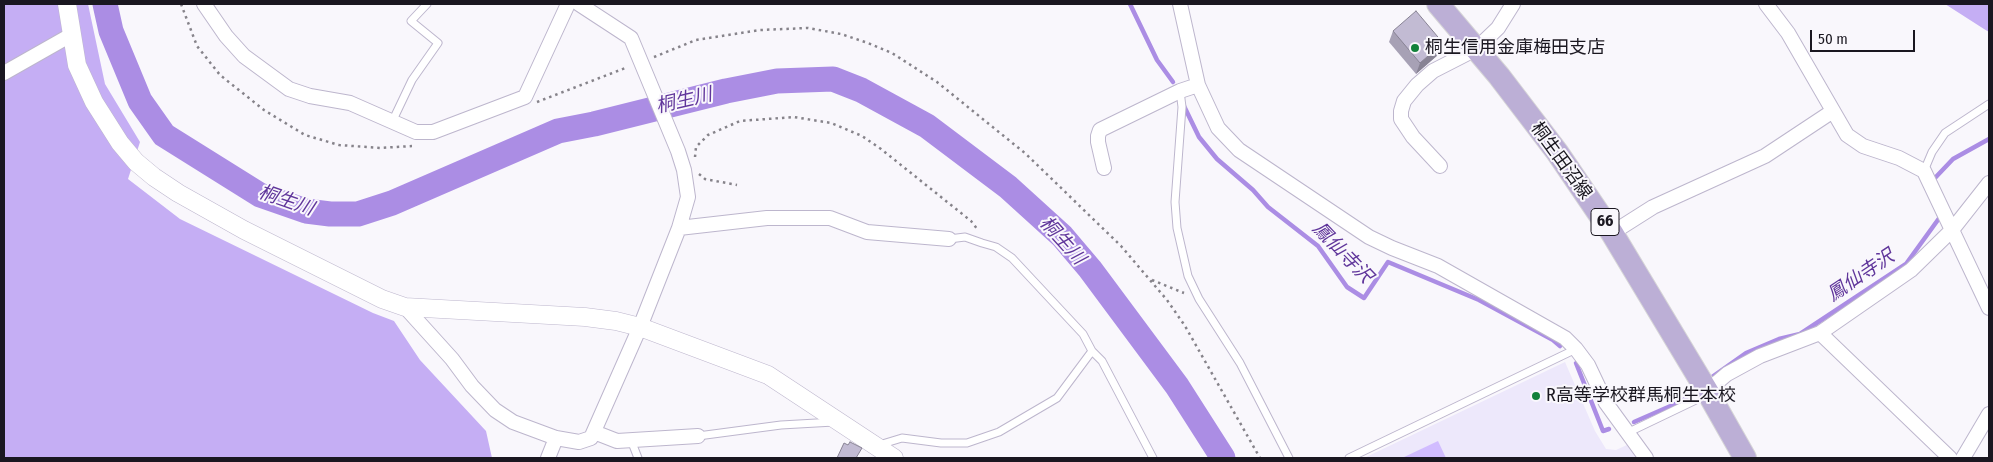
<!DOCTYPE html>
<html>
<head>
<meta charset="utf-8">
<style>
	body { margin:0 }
	#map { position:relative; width:1993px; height:462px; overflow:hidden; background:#f9f7fc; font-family:"Fira Sans Condensed",sans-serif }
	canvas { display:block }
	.frame { position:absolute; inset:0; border:5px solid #1a1720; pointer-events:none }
	.scale { position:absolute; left:1810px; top:30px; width:105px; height:22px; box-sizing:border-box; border:2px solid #1a1720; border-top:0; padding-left:6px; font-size:15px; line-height:18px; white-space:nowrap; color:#1a1720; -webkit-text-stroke:4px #f9f7fc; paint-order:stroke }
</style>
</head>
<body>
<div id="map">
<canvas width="1993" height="462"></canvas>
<div class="frame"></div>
<div class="scale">50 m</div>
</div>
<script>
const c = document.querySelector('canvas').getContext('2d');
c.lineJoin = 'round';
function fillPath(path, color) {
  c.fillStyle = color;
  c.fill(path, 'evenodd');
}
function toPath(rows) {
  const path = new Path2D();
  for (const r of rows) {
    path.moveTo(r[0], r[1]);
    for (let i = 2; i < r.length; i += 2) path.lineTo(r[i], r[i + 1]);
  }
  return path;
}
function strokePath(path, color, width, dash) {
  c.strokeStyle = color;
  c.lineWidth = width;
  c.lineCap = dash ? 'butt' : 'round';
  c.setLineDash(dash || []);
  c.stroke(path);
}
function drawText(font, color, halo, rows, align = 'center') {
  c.font = font + ' "Fira Sans Condensed","Noto Sans JP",sans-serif';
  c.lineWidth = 4;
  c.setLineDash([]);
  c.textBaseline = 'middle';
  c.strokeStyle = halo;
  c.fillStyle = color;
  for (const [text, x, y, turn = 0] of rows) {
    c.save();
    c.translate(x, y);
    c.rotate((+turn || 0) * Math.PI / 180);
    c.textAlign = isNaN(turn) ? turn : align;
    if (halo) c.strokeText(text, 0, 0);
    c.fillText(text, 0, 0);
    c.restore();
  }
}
const built = toPath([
	[1565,362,1595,431,1606,449,1616,450,1629,444,1639,458,1364,458]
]);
const green = toPath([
	[1438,441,1446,458,1402,458]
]);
const forest = toPath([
	[4,4,88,4,105,84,140,142,128,179,180,219,373,313,394,321,420,360,486,431,492,458,4,458],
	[1945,4,1989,4,1989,32,1984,29]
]);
const stream = toPath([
	[1130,4,1157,60,1173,82],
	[1183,104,1199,137,1217,159,1253,190,1268,207,1318,246,1347,287,1364,298,1388,262,1479,300,1553,340,1560,346],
	[1932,183,1934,179,1953,159,1989,139],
	[1576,363,1603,431,1609,429],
	[1712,377,1746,353,1779,339,1800,334,1906,264,1940,217,1938,213],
	[1634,422,1682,401,1694,392]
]);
const river = toPath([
	[105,4,111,31,140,101,164,135,260,195,306,211,330,214,358,214,392,203,558,131,594,124,726,91,777,81,833,79,861,90,927,126,1008,187,1062,236,1090,269,1177,386,1223,458]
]);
const path = toPath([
	[181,4,197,46,220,75,264,110,305,135,339,145,380,148,412,146],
	[654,57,696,40,760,30,808,28,841,34,868,43,892,53,937,82,1026,154,1121,246,1167,300,1185,326,1260,458],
	[537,102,628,67],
	[695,157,696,147,708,135,740,121,794,117,831,123,862,136,881,149,971,221,978,230],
	[699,174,705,179,737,185],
	[1152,280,1184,293]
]);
const service = toPath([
	[1180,91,1182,107,1175,202,1177,228,1188,276,1199,299,1240,363,1289,458],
	[392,122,412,80,438,43,411,21,427,4],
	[1924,171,1932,152,1945,133,1989,104],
	[949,239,965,237,982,243,996,247,1012,258,1083,334,1092,351,1102,361,1153,458],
	[1627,433,1700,398,1705,393],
	[698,436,781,425,834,422],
	[631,440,638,458],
	[879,445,902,438,941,443,967,443,999,432,1057,398,1092,351],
	[1349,458,1576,349]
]);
const minor = toPath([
	[204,4,226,36,244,56,289,89,310,96,350,103,416,132,433,132,525,97,568,4],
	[1180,4,1198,85,1218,128,1239,150,1369,237,1392,248,1438,266,1565,338,1576,349,1588,365,1606,403,1646,458],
	[1766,4,1788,33,1847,135,1863,146,1899,158,1924,171,1989,308],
	[4,73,71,35],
	[1440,166,1413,137,1401,119,1401,111,1404,101,1417,85,1433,71,1476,49,1498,28,1513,4],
	[1104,168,1098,142,1098,136,1100,130,1180,91,1198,85],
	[679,228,767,218,830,218,867,232,949,239],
	[1612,233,1653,207,1765,156,1833,111],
	[405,307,452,359,472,386,495,410,513,422,556,438,579,442,591,438,640,327,679,228,688,197,684,170,678,151,631,38,579,4],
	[1820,333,1950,458],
	[1707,391,1727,374,1760,356,1820,333,1911,270,1952,230,1989,183],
	[594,432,617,441,698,436],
	[548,458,556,438],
	[1963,458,1989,414]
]);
const tertiary = toPath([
	[67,4,77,65,94,102,120,143,136,162,154,177,178,193,244,230,382,299,405,307,585,317,616,321,640,327,768,375,894,458]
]);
const primary = toPath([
	[1438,4,1499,76,1557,152,1612,233,1707,391,1745,458]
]);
const wall = toPath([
	[1393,31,1439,54,1416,74,1389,42]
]);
const shadedWall = toPath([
	[1443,43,1439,54,1416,74,1420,63]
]);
const building = toPath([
	[1416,11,1443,43,1420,63,1393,31,1416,11],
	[850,442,862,448,856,458,837,458,844,443,848,445,850,442]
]);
const markers = [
	[1415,48,5,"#12823a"],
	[1536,396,5,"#12823a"]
];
const shields = [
	[1605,222,28]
];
const shieldNames = [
	["66",1605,222]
];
const poiNames = [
	["桐生信用金庫梅田支店",1425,48],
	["R高等学校群馬桐生本校",1546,396]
];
const streetNames = [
	["桐生田沼線",1561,161,54]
];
const waterNames = [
	["桐生川",684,101,-13],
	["桐生川",286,201,19],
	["桐生川",1062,241,48],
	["鳳仙寺沢",1342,253,46],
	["鳳仙寺沢",1861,276,-34]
];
fillPath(built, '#ede8fb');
fillPath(green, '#d1bcff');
fillPath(forest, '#c5aef4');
strokePath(stream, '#ab8de4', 4.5);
strokePath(river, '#ab8de4', 25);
strokePath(service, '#bdb6cd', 9);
strokePath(minor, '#bdb6cd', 16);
strokePath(tertiary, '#bdb6cd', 19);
strokePath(primary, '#d6d5d7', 24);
strokePath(path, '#86838a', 2.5, [2.5, 4]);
strokePath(service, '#fff', 7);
strokePath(minor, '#fff', 14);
strokePath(tertiary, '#fff', 18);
strokePath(primary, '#bcafd6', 22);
fillPath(wall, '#a7a1b5');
fillPath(shadedWall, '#888394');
fillPath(building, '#c2bbd3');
strokePath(building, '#888394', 1);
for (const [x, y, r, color] of markers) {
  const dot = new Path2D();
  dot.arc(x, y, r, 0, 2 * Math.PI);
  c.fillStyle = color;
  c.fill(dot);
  strokePath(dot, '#f9f7fc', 2);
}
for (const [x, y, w] of shields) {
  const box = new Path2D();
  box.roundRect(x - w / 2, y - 13.5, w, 27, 4);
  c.fillStyle = '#f9f7fc';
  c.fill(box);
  strokePath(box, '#1a1720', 1);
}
drawText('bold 16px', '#1a1720', null, shieldNames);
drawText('18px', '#1a1720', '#f9f7fc', poiNames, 'left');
drawText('18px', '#1a1720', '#f9f7fc', streetNames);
drawText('italic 19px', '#60369b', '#f9f7fc', waterNames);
</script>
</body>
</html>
